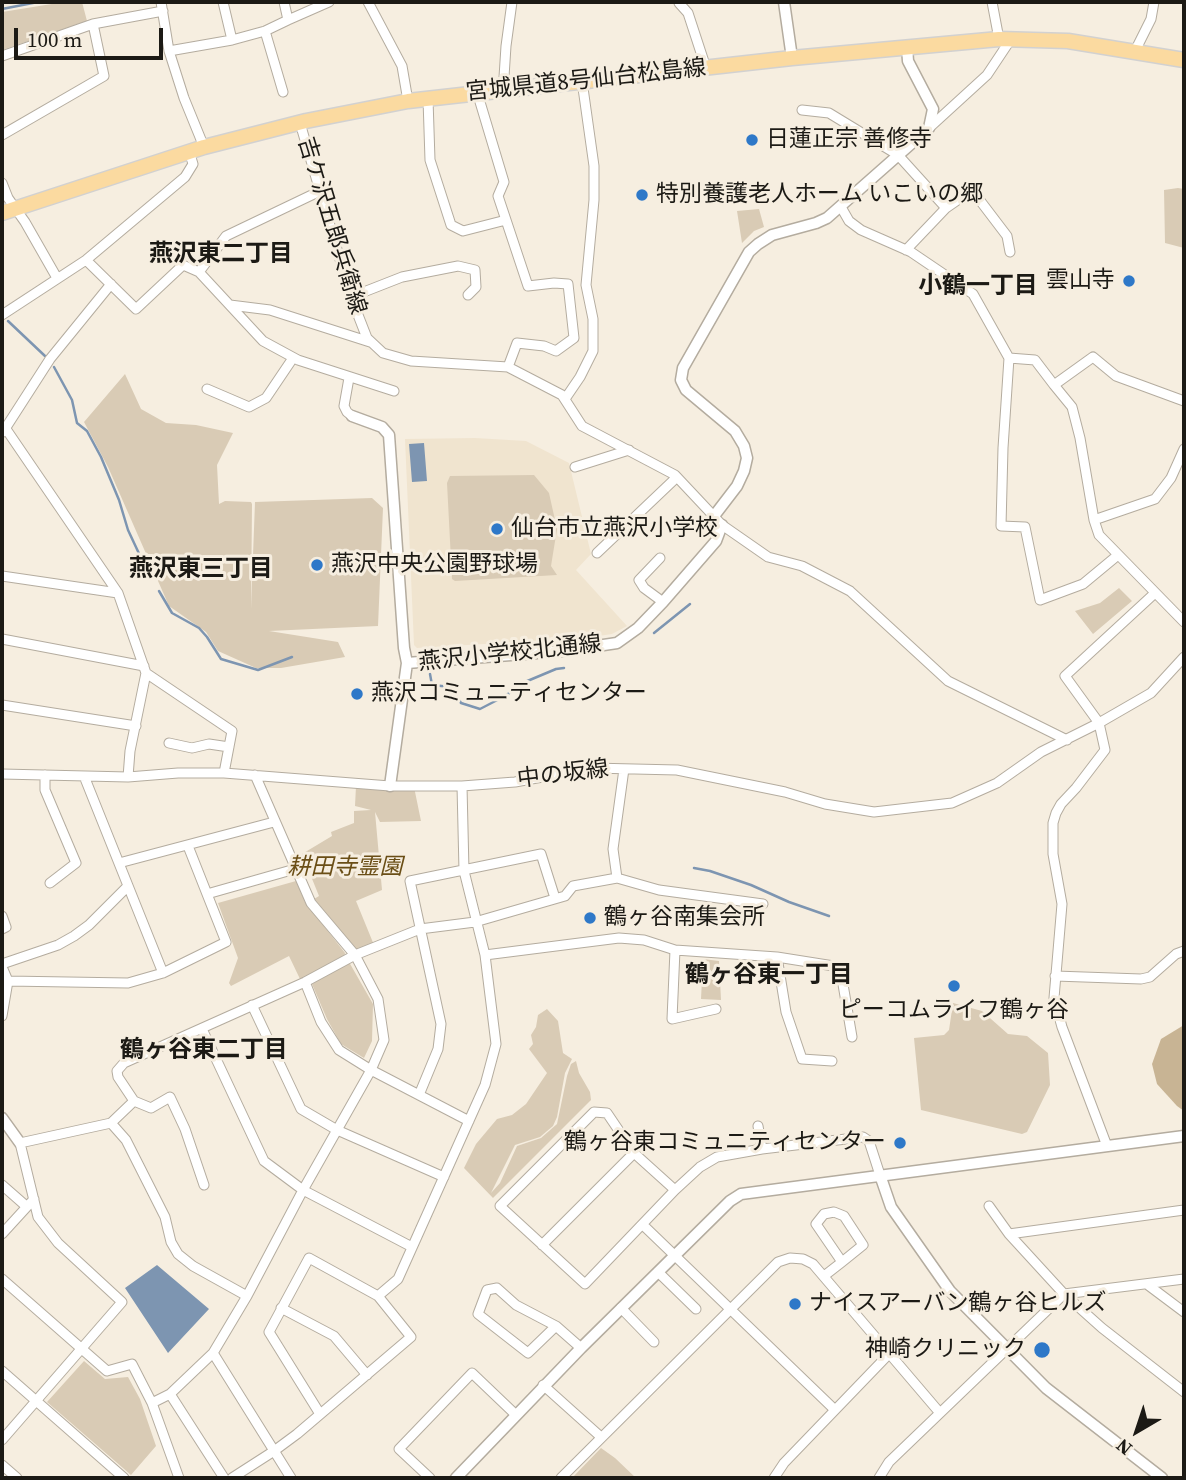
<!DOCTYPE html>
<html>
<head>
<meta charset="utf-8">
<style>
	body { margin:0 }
	#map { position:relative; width:1186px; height:1480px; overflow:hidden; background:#f6eee0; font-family:"Source Serif 4",serif }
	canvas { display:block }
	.frame { position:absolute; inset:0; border:4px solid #1c1a15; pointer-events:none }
	.north { position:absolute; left:1102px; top:1396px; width:70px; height:70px; -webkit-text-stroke:5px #f6eee0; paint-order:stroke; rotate:219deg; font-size:19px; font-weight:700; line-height:28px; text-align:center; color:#1c1a15 }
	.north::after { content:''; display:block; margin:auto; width:24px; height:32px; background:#1c1a15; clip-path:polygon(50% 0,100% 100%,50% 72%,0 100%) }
	.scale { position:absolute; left:14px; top:28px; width:149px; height:32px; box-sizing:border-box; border:4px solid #1c1a15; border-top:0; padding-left:9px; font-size:21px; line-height:24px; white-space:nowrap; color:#1c1a15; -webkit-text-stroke:5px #f6eee0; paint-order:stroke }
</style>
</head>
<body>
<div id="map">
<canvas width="1186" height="1480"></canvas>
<div class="frame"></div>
<div class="north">N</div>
<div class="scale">100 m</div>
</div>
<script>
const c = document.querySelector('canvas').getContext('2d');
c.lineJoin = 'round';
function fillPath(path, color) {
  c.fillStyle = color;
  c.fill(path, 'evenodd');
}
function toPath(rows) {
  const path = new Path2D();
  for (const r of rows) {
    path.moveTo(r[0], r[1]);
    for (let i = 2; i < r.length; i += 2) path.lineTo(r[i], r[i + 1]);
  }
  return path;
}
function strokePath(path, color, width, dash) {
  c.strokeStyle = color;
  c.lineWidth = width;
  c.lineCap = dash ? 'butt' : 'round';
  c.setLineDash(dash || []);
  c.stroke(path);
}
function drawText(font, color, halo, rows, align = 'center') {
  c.font = font + ' "Source Serif 4","Noto Sans JP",serif';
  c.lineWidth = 6;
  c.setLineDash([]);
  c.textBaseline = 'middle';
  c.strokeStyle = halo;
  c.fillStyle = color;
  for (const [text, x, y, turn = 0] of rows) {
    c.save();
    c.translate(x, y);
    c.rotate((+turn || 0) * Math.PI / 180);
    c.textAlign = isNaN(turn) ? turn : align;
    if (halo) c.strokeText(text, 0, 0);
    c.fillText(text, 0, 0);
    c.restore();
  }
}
const built = toPath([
	[475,438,526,441,569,463,591,554,576,570,627,626,612,634,585,638,417,648,414,645,405,439]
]);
const green = toPath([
	[64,2,82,2,87,21,2,50,2,12],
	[1178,188,1184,189,1184,248,1165,243,1164,190],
	[759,209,764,227,754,231,742,243,737,211],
	[125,374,141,409,166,423,196,425,233,433,217,465,219,504,225,501,251,502,252,504,251,609,255,502,372,498,383,508,378,626,269,631,338,642,345,657,281,668,256,668,218,651,206,632,169,606,108,467,84,422],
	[534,475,549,493,557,529,551,566,557,575,455,581,452,579,447,483,450,476],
	[1119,588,1132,601,1093,634,1075,611,1100,603],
	[356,786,414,787,421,821,380,822,375,812,382,890,356,901,374,945,364,950,356,949,314,899,319,896,302,854,332,836,331,832,354,823,354,811,371,810,355,806],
	[296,881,305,902,345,953,344,959,300,979,289,956,231,986,229,983,238,958,218,903],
	[703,959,719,961,721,1000,701,999],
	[349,962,373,1004,372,1041,364,1058,341,1044,327,1019,312,984],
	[953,1003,982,1011,1008,1034,1027,1036,1048,1053,1050,1085,1027,1132,1022,1134,921,1110,914,1038,944,1035,949,1030],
	[547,1009,558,1021,563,1053,572,1059,565,1073,557,1117,553,1126,540,1137,515,1145,491,1193,500,1183,517,1146,541,1138,557,1124,567,1076,571,1064,576,1061,579,1073,590,1092,591,1100,493,1198,464,1168,476,1144,497,1119,512,1115,526,1104,547,1073,529,1049,533,1044,531,1035,536,1027,538,1015],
	[84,1361,105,1379,128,1377,140,1399,156,1446,131,1475,47,1402],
	[601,1448,615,1458,636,1478,572,1478]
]);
const forest = toPath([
	[1184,1025,1184,1111,1177,1106,1157,1084,1152,1064,1161,1039]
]);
const water = toPath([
	[424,443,427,481,412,482,409,444],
	[157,1265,209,1309,168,1353,125,1288]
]);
const stream = toPath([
	[2,9,38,2],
	[8,321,45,356],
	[54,367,72,400,77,423,87,431,101,457,119,500,128,530,149,575],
	[159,591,172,613,199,628,207,637,221,659,258,670,292,657],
	[654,633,690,604],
	[430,674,432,685,451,687,461,703,480,709,505,696,525,682,556,669,564,668],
	[694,868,710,871,751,885,789,902,829,916]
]);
const minor = toPath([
	[161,2,169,51,232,40,223,2],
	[368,2,402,66,408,101],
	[992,2,999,39],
	[679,3,688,13,706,68],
	[288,20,329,2],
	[265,31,283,92],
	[232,40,265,31,288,20,284,2],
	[169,51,184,98,204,147],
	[1135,51,1151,19,1154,2],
	[2,56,93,24,163,11],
	[506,90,504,77,506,46,512,2],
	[477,92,504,182,498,196,528,286,554,283,568,284,574,338,556,351,544,346,517,343,508,367],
	[428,99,430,160,451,225,463,231,506,220],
	[802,110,829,113,898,155,946,208],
	[300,123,351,297,367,338,383,353,411,361,508,367,562,395,582,426,675,475,722,525,768,557,802,566,850,591,948,681,1067,740],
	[929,128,987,75,1011,39],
	[2,135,104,76,93,24],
	[2,183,8,198,25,222,57,278],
	[841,207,849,221,861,230,911,252,973,294,1009,358,1003,448,1001,526,1025,527,1040,600,1083,584,1118,555],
	[906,250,946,208,972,190,1007,236,1010,252],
	[86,260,136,309,183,265,199,272,263,341,298,360,394,391],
	[199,272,226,236,318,192],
	[351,297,402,277,458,266,475,270,476,287,468,295],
	[230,305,270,310,370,342],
	[2,315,86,260,185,177,193,164,189,151],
	[1009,358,1035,360,1054,385,1093,357,1116,376,1184,401],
	[349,378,344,406,347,412,352,416],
	[1054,385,1072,407,1080,438,1094,520,1155,499,1171,478,1184,449],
	[207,389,249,407,266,398,293,358],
	[565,399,580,377,593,351,593,319,586,285,594,200,594,166,582,81],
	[6,429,118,593,146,673,232,731,224,773],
	[3,432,50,359,111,284],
	[575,467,629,450],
	[1094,520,1099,535,1184,622],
	[597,553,677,477],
	[660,558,639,580,644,588,663,602],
	[2,576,118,593],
	[2,639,144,666],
	[2,705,136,726],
	[169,743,192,748,209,744,229,747],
	[2,774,128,777,178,773,224,773,390,786,462,786,515,782,592,768,677,770,785,792,825,804,874,812,952,803,997,783,1041,752,1099,723,1151,693,1184,657],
	[45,775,45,790,76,863,50,883],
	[84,776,163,973],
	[128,777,130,751,146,673],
	[119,863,274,822],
	[617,878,613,849,624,769],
	[207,894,295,869],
	[2,916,6,927,2,929],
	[675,950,672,1019,716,1009],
	[485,955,619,938,644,940,675,950,777,957,840,967,852,1037],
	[777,957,786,1012,802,1059,832,1061],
	[2,964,58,945,74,936,89,925,128,886],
	[2,967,8,981,2,1016],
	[1055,976,1141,979,1150,977,1176,954,1184,951],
	[8,981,128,983,163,973,226,942,188,846],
	[305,982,321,1022,339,1050,371,1070,469,1121],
	[252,1005,301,1109,337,1130,444,1177],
	[202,1029,264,1161,303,1190,412,1247],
	[419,1095,438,1049,441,1024,410,881,541,854,555,898],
	[134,1101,151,1108,170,1097,185,1129,204,1185],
	[111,1123,126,1140,165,1217,171,1242,178,1254,193,1266,247,1296],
	[758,1126,762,1149],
	[1107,1146,1062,1027,1054,998,1062,904,1053,854,1053,823,1056,813,1061,804,1076,788,1105,750,1099,723,1065,676,1155,593],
	[2,1185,26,1206],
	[675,1190,634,1153,607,1113,594,1112,500,1206,585,1284,675,1190,700,1167,717,1157,762,1149,863,1137,869,1141,880,1175],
	[989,1206,1009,1234,1064,1294,1102,1328,1184,1392],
	[643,1225,835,1410],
	[2,1234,34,1199],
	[1009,1234,1184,1210],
	[542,1245,634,1153],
	[658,1272,696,1309],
	[824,1276,842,1262,863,1245,844,1216,834,1212,824,1214,816,1224,842,1262],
	[2,1279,107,1371,132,1364,152,1403,179,1478],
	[1148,1285,1184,1312],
	[378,1296,398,1279,485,1085,496,1044,485,955,464,871,462,786],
	[281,1308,334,1336,367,1375],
	[621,1308,654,1342],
	[556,1326,528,1353,478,1314,487,1290,497,1288,516,1305,556,1326,581,1348],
	[213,1353,291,1478],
	[2,1371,124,1478],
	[543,1385,601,1437],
	[170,1394,224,1478],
	[152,1403,170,1394,213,1353,247,1296,303,1190,371,1070,384,1040,378,999,355,955,311,903,255,775],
	[2,1440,122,1302,58,1243,38,1217,20,1143,111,1123,134,1101,118,1077,117,1071,124,1063,305,982,355,955,420,929,475,922,565,896,573,886,617,878,659,890,763,904],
	[2,1465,17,1478],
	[232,1478,274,1451,297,1434,411,1337,378,1296,309,1258,269,1332,320,1414],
	[430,1478,399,1449,472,1373,516,1415],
	[561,1478,778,1262,790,1258,803,1259,813,1264,940,1413],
	[774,1478,784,1463,889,1354],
	[879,1478,889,1462,1064,1294,1184,1279]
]);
const tertiary = toPath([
	[784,2,792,58],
	[352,416,382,427,389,435,404,648,407,663],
	[714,516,737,486,744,471,747,458,744,446,735,431,686,390,681,380,683,368,749,252,758,244,772,235,816,223,827,218,929,128,933,109,908,61,907,47],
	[390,786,407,663,563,651,617,643,638,628,663,602,716,541,722,525],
	[2,1118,20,1143],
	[880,1175,891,1207,950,1291,1046,1388,1162,1478],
	[456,1478,581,1348,730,1201,741,1194,1184,1136]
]);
const primary = toPath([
	[2,213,204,147,306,121,408,101,792,58,999,39,1068,41,1184,60]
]);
const markers = [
	[752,140,7,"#2e78c8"],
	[642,195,7,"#2e78c8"],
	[1129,281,7,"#2e78c8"],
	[497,529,7,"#2e78c8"],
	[317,565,7,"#2e78c8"],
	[357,694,7,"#2e78c8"],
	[590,918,7,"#2e78c8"],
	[954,986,7,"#2e78c8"],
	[900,1143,7,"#2e78c8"],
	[795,1304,7,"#2e78c8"],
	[1042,1350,9,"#2e78c8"]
];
const streetNames = [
	["宮城県道8号仙台松島線",586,81,-6],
	["吉ケ沢五郎兵衛線",331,226,73],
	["燕沢小学校北通線",510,654,-6],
	["中の坂線",563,775,-7]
];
const poiNames = [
	["日蓮正宗 善修寺",766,140],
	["特別養護老人ホーム いこいの郷",656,195],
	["雲山寺",1115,281,"right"],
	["仙台市立燕沢小学校",511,529],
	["燕沢中央公園野球場",331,565],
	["燕沢コミュニティセンター",371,694],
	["鶴ヶ谷南集会所",604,918],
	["ピーコムライフ鶴ヶ谷",954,1011,"center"],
	["鶴ヶ谷東コミュニティセンター",886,1143,"right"],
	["ナイスアーバン鶴ヶ谷ヒルズ",809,1304],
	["神崎クリニック",1026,1350,"right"]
];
const parkNames = [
	["耕田寺霊園",345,868]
];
const neighbourhoodNames = [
	["燕沢東二丁目",221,255],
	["小鶴一丁目",978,287],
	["燕沢東三丁目",201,570],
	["鶴ヶ谷東一丁目",769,976],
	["鶴ヶ谷東二丁目",204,1051]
];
fillPath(built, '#f0e4cf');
fillPath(green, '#d9cbb5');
fillPath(forest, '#c8b494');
fillPath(water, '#7d95b1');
strokePath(stream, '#7d95b1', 2.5);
strokePath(minor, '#b4ac9f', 11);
strokePath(tertiary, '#b4ac9f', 13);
strokePath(primary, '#d2d1d0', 17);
strokePath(minor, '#fff', 9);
strokePath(tertiary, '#fff', 10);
strokePath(primary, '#fbdaa0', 14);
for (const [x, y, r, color] of markers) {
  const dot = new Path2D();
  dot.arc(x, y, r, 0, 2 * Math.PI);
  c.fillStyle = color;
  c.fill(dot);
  strokePath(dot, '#f6eee0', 2.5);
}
drawText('23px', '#1c1a15', '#f6eee0', streetNames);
drawText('23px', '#1c1a15', '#f6eee0', poiNames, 'left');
drawText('italic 23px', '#6a4e16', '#f6eee0', parkNames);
drawText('bold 24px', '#1c1a15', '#f6eee0', neighbourhoodNames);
</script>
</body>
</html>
